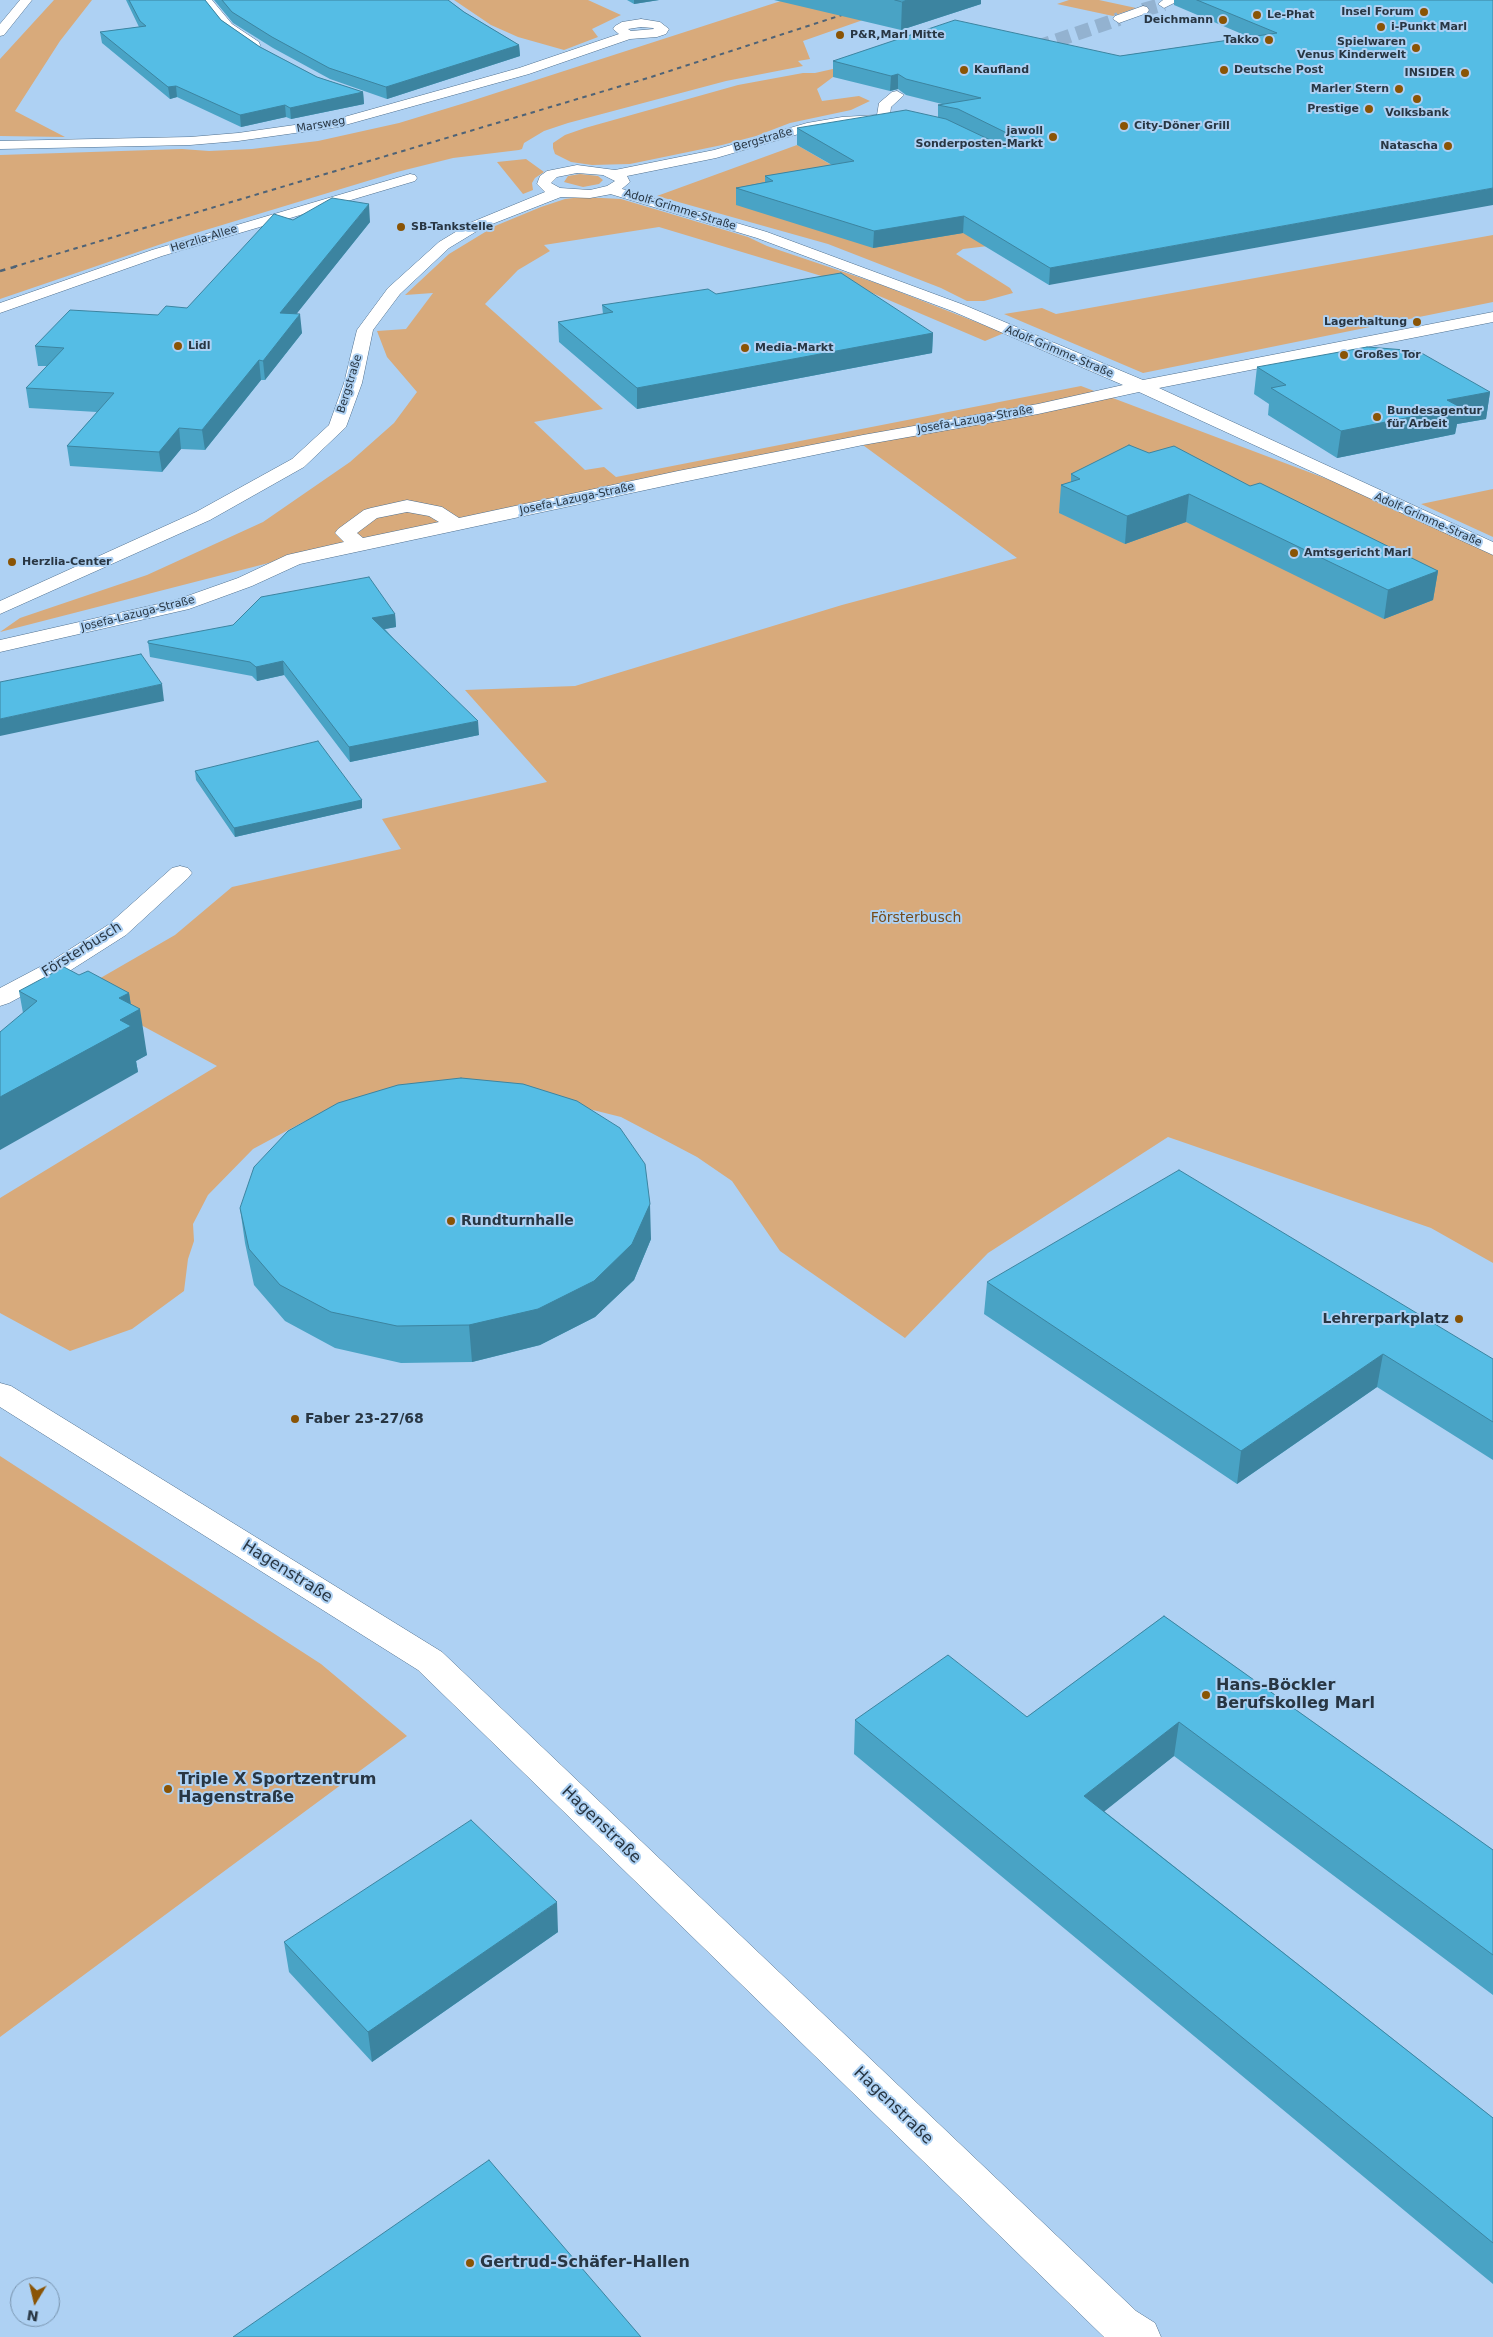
<!DOCTYPE html>
<html>
<head>
<meta charset="utf-8">
<style>
	body { margin:0 }
	#map { position:relative; width:1493px; height:2337px; overflow:hidden; background:#aed1f3; font-family:"DejaVu Sans",sans-serif }
	canvas { display:block }
	.north { position:absolute; left:10px; top:2277px; width:50px; height:50px; box-sizing:border-box; background:#aed1f3; border:1px solid #7893ad; border-radius:50%; rotate:189deg; font-size:14px; font-weight:700; line-height:20px; text-align:center; color:#283643 }
	.north::after { content:''; display:block; margin:auto; width:18px; height:22px; background:#8a5405; clip-path:polygon(50% 0,100% 100%,50% 72%,0 100%) }
</style>
</head>
<body>
<div id="map">
<canvas width="1493" height="2337"></canvas>
<div class="north">N</div>
</div>
<script>
const c = document.querySelector('canvas').getContext('2d');
c.lineJoin = 'round';
function fillPath(path, color) {
  c.fillStyle = color;
  c.fill(path, 'evenodd');
}
function toPath(rows) {
  const path = new Path2D();
  for (const r of rows) {
    path.moveTo(r[0], r[1]);
    for (let i = 2; i < r.length; i += 2) path.lineTo(r[i], r[i + 1]);
  }
  return path;
}
function strokePath(path, color, width, dash) {
  c.strokeStyle = color;
  c.lineWidth = width;
  c.lineCap = dash ? 'butt' : 'round';
  c.setLineDash(dash || []);
  c.stroke(path);
}
function drawText(font, color, halo, rows, align = 'center') {
  c.font = font + ' "DejaVu Sans",sans-serif';
  c.lineWidth = 4;
  c.setLineDash([]);
  c.textBaseline = 'middle';
  c.strokeStyle = halo;
  c.fillStyle = color;
  for (const [text, x, y, turn = 0] of rows) {
    c.save();
    c.translate(x, y);
    c.rotate((+turn || 0) * Math.PI / 180);
    c.textAlign = isNaN(turn) ? turn : align;
    if (halo) c.strokeText(text, 0, 0);
    c.fillText(text, 0, 0);
    c.restore();
  }
}
const green = toPath([
	[54,0,92,0,60,41,15,111,65,137,0,136,0,59],
	[454,0,588,0,621,15,592,29,598,37,564,50,518,37,491,25],
	[784,0,920,0,803,41,810,59,798,61,803,66,726,81,568,123,544,131,524,143,522,149,519,150,453,158,397,172,176,239,0,299,0,155,182,149,209,151,252,149,318,141,399,123,468,102],
	[1069,0,1099,0,1136,8,1113,16,1057,4],
	[855,64,833,77,817,89,822,101,859,96,870,101,851,110,790,123,756,136,722,145,630,164,592,165,571,162,555,154,553,148,553,143,565,135,585,128,738,85,803,73,815,73],
	[797,145,854,178,1225,189,988,246,963,249,956,254,1010,288,1013,293,984,301,967,301,941,288,828,244,657,196],
	[526,159,544,172,535,178,532,183,533,190,523,194,497,162],
	[580,174,598,176,603,180,599,184,583,187,564,182,568,176],
	[582,197,621,199,748,237,767,246,882,285,1004,333,985,341,858,287,659,227,544,245,550,251,518,270,485,304,603,409,534,422,585,470,604,467,616,477,1081,386,1388,502,1493,549,1493,1263,1431,1228,1168,1137,988,1253,905,1338,780,1251,732,1181,697,1157,621,1117,565,1103,366,1100,305,1121,253,1149,208,1195,193,1224,194,1241,188,1259,184,1291,132,1329,70,1351,0,1313,0,1198,217,1066,78,991,175,935,232,887,401,849,382,819,547,782,465,690,575,686,842,605,1017,558,856,440,292,557,0,632,20,618,147,575,263,522,350,462,394,423,417,392,387,357,377,331,406,329,433,293,405,295,449,254,495,226,541,207,565,199],
	[1493,235,1493,302,1143,373,1004,314,1042,308,1056,314],
	[1493,489,1493,537,1421,504],
	[0,1456,321,1664,407,1736,0,2037]
]);
const secondaryTunnel = toPath([
	[1143,10,1164,4],
	[1017,54,1119,19]
]);
const street = toPath([
	[200,0,212,0,232,24,259,42,260,45,259,48,249,48,224,30,200,0],
	[641,19,660,22,669,29,666,34,657,37,630,39,529,74,338,127,238,141,190,145,0,149,0,141,190,137,238,133,337,119,519,68,619,34,613,29,615,26,622,22,641,19],
	[641,27,653,28,654,29,631,31,628,29,641,27],
	[410,174,415,175,417,178,415,181,162,256,0,313,0,303,152,250,410,174],
	[612,186,767,232,964,305,1143,380,1493,312,1493,322,1159,388,1493,542,1493,555,1139,392,1038,414,863,445,678,483,300,564,252,586,189,609,0,652,0,640,176,600,238,578,287,555,344,542,335,533,338,529,364,510,371,508,407,500,442,507,459,518,678,471,863,435,1038,404,1123,385,952,311,757,238,607,193,605,190,612,186],
	[407,512,429,516,439,522,363,538,357,533,377,518,407,512],
	[180,866,188,868,192,873,188,878,126,935,71,970,9,1003,0,1006,0,988,53,960,108,925,172,868,180,866],
	[0,1383,11,1386,442,1652,1136,2311,1155,2323,1161,2337,1104,2337,418,1670,0,1407,0,1383]
]);
const secondary = toPath([
	[1163,0,1180,0,1164,8,1158,4,1163,0],
	[1143,6,1147,7,1149,10,1147,13,1119,23,1113,19,1115,16,1143,6],
	[897,91,904,95,891,107,889,122,842,125,809,131,716,158,627,176,630,182,617,193,590,198,561,197,482,228,449,248,400,294,373,330,362,383,346,427,304,467,210,520,0,614,0,601,196,512,292,459,329,425,344,383,357,330,388,288,439,242,472,222,545,192,537,184,540,176,547,171,577,165,615,170,714,150,807,123,842,117,877,115,879,103,892,92,897,91],
	[577,173,603,175,615,181,607,186,590,190,560,188,551,183,557,177,577,173]
]);
const primary = toPath([
	[20,0,32,0,4,35,0,36,0,24,20,0]
]);
const railFar1 = toPath([
	[13,267,648,78,854,11]
]);
const rail = toPath([
	[0,271,18,266]
]);
const wall = toPath([
	[126,0,205,0,221,20,260,47,317,77,363,92,364,104,291,119,286,117,241,127,177,97,170,99,102,43,100,32,139,27],
	[214,0,448,0,464,12,519,45,520,56,387,99,330,79,273,48,233,23],
	[627,0,659,0,634,4],
	[774,0,981,0,981,4,901,30],
	[1174,0,1493,0,1049,285,963,233,873,248,736,205,736,188,765,182,765,176,832,165,797,145,797,128,938,117,938,105,942,104,906,95,898,89,890,91,833,77,833,61,1120,56,1249,37,1174,5],
	[293,220,370,222,296,314,302,333,265,380,261,380,205,450,181,449,162,472,70,466,67,446,97,412,29,408,26,388,47,366,38,366,35,346,187,308],
	[716,294,933,333,932,353,637,409,559,342,558,322,603,314,602,305],
	[1257,367,1490,392,1486,419,1457,424,1455,434,1337,458,1268,415,1269,404,1254,394],
	[1149,453,1250,486,1438,571,1433,600,1384,619,1186,522,1125,544,1059,513,1061,485,1071,482,1071,474],
	[395,614,396,627,385,629,479,735,350,762,284,675,257,681,252,676,150,657,148,641],
	[195,771,362,800,362,808,235,837,196,780],
	[79,975,129,993,131,1005,147,1055,136,1061,138,1072,23,1013,19,991],
	[240,1208,651,1239,634,1280,595,1317,540,1345,472,1362,401,1363,335,1348,285,1321,254,1285,245,1243],
	[987,1282,1493,1359,1493,1460,1377,1387,1237,1484,984,1314],
	[1164,1616,1493,1850,1493,1995,1174,1756,1104,1811,1493,2118,1493,2284,854,1754,855,1720,1027,1717],
	[558,1932,372,2062,289,1972,284,1942]
]);
const shadedWall = toPath([
	[634,0,659,0,634,4],
	[907,0,981,0,981,4,901,30,902,2],
	[519,45,520,56,387,99,386,87],
	[898,74,898,89,890,91,891,76],
	[176,86,177,97,170,99,168,87],
	[363,92,364,104,291,119,290,108],
	[285,105,286,117,241,127,240,115],
	[1493,188,1493,205,1049,285,1050,268],
	[369,204,370,222,282,332,280,313],
	[964,216,963,233,873,248,874,231],
	[300,314,302,333,265,380,263,361],
	[933,333,932,353,637,409,637,388],
	[259,360,261,380,205,450,202,430],
	[1490,392,1486,419,1457,424,1455,434,1337,458,1341,431,1447,400],
	[179,428,181,449,162,472,159,452],
	[1189,494,1186,522,1125,544,1127,516],
	[1438,571,1433,600,1384,619,1388,590],
	[395,614,396,627,374,631,372,618],
	[283,661,284,675,257,681,256,667],
	[162,684,164,701,0,736,0,719],
	[478,721,479,735,350,762,349,747],
	[362,800,362,808,235,837,234,828],
	[129,993,132,1013,140,1009,147,1055,136,1061,138,1072,0,1150,0,1097,120,1020,119,998],
	[650,1204,651,1239,634,1280,595,1317,540,1345,472,1362,469,1325],
	[1383,1354,1377,1387,1237,1484,1241,1451],
	[1179,1722,1174,1756,1081,1830,1084,1796],
	[557,1902,558,1932,372,2062,368,2032]
]);
const building = toPath([
	[129,0,205,0,221,20,260,47,317,77,363,92,290,108,285,105,240,115,176,86,168,87,100,32,146,26,140,21,129,0],
	[222,0,448,0,464,12,519,45,386,87,329,68,272,37,232,12,222,0],
	[895,0,907,0,902,2,895,0],
	[1197,0,1493,0,1493,188,1050,268,964,216,874,231,736,188,773,181,765,176,854,161,797,128,906,110,946,119,1005,147,1018,147,1020,142,1017,138,958,109,938,105,981,98,906,79,898,74,891,76,833,61,955,20,1120,56,1277,33,1197,0],
	[332,198,369,204,280,313,300,314,263,361,259,360,202,430,179,428,159,452,67,446,114,393,26,388,64,348,35,346,70,310,158,315,166,306,187,308,274,214,293,220,332,198],
	[841,273,933,333,637,388,558,322,613,312,602,305,708,289,716,294,841,273],
	[1367,347,1418,351,1490,392,1447,400,1460,407,1341,431,1271,388,1286,385,1257,367,1367,347],
	[1129,445,1149,453,1174,446,1250,486,1260,483,1438,571,1388,590,1189,494,1127,516,1061,485,1080,479,1071,474,1129,445],
	[369,577,395,614,372,618,478,721,349,747,283,661,256,667,250,662,148,643,148,641,233,625,261,597,369,577],
	[141,654,162,684,0,719,0,682,141,654],
	[318,741,362,800,234,828,195,771,318,741],
	[64,967,79,975,88,971,129,993,119,998,140,1009,120,1020,131,1026,0,1097,0,1032,37,1001,19,991,64,967],
	[461,1078,523,1084,577,1101,620,1128,645,1164,650,1204,632,1244,594,1281,538,1309,469,1325,397,1326,331,1312,280,1285,249,1249,240,1208,254,1167,288,1131,338,1103,398,1085,461,1078],
	[1179,1170,1493,1359,1493,1422,1383,1354,1241,1451,987,1282,1179,1170],
	[1164,1616,1493,1850,1493,1955,1179,1722,1084,1796,1493,2118,1493,2243,855,1720,948,1655,1027,1717,1164,1616],
	[471,1820,557,1902,368,2032,284,1942,471,1820],
	[489,2160,641,2337,233,2337,489,2160]
]);
const markers = [
	[1424,12,5,"#8a5405"],
	[1257,15,5,"#8a5405"],
	[1223,20,5,"#8a5405"],
	[1381,27,5,"#8a5405"],
	[840,35,5,"#8a5405"],
	[1269,40,5,"#8a5405"],
	[1416,48,5,"#8a5405"],
	[964,70,5,"#8a5405"],
	[1224,70,5,"#8a5405"],
	[1465,73,5,"#8a5405"],
	[1399,89,5,"#8a5405"],
	[1417,99,5,"#8a5405"],
	[1369,109,5,"#8a5405"],
	[1124,126,5,"#8a5405"],
	[1053,137,5,"#8a5405"],
	[1448,146,5,"#8a5405"],
	[401,227,5,"#8a5405"],
	[1417,322,5,"#8a5405"],
	[178,346,5,"#8a5405"],
	[745,348,5,"#8a5405"],
	[1344,355,5,"#8a5405"],
	[1377,417,5,"#8a5405"],
	[1294,553,5,"#8a5405"],
	[12,562,5,"#8a5405"],
	[451,1221,5,"#8a5405"],
	[1459,1319,5,"#8a5405"],
	[295,1419,5,"#8a5405"],
	[1206,1695,5,"#8a5405"],
	[168,1789,5,"#8a5405"],
	[470,2263,5,"#8a5405"]
];
const farPoinames = [
	["Insel Forum",1414,12,"right"],
	["Le-Phat",1267,15],
	["Deichmann",1213,20,"right"],
	["i-Punkt Marl",1391,27],
	["P&R,Marl Mitte",850,35],
	["Takko",1259,40,"right"],
	["Spielwaren",1406,42,"right"],
	["Venus Kinderwelt",1406,55,"right"],
	["Kaufland",974,70],
	["Deutsche Post",1234,70],
	["INSIDER",1455,73,"right"],
	["Marler Stern",1389,89,"right"],
	["Prestige",1359,109,"right"],
	["Volksbank",1417,113,"center"],
	["City-Döner Grill",1134,126],
	["jawoll",1043,131,"right"],
	["Sonderposten-Markt",1043,144,"right"],
	["Natascha",1438,146,"right"],
	["SB-Tankstelle",411,227],
	["Lagerhaltung",1407,322,"right"],
	["Lidl",188,346],
	["Media-Markt",755,348],
	["Großes Tor",1354,355],
	["Bundesagentur",1387,411],
	["für Arbeit",1387,424],
	["Amtsgericht Marl",1304,553],
	["Herzlia-Center",22,562]
];
const farStreetnames = [
	["Marsweg",321,125,-10],
	["Bergstraße",763,140,-16],
	["Adolf-Grimme-Straße",680,210,17],
	["Herzlia-Allee",204,239,-17],
	["Adolf-Grimme-Straße",1059,352,23],
	["Bergstraße",350,384,-73],
	["Josefa-Lazuga-Straße",975,420,-10],
	["Josefa-Lazuga-Straße",577,499,-12],
	["Adolf-Grimme-Straße",1428,520,24],
	["Josefa-Lazuga-Straße",138,614,-14]
];
const parkNames = [
	["Försterbusch",916,918]
];
const streetNames = [
	["Försterbusch",82,950,-32]
];
const poiNames = [
	["Rundturnhalle",461,1221],
	["Lehrerparkplatz",1449,1319,"right"],
	["Faber 23-27/68",305,1419]
];
const nearStreetnames = [
	["Hagenstraße",287,1572,32],
	["Hagenstraße",601,1825,44],
	["Hagenstraße",893,2106,44]
];
const nearPoinames = [
	["Hans-Böckler",1216,1686],
	["Berufskolleg Marl",1216,1704],
	["Triple X Sportzentrum",178,1780],
	["Hagenstraße",178,1798],
	["Gertrud-Schäfer-Hallen",480,2263]
];
fillPath(green, '#d8aa7b');
strokePath(secondaryTunnel, '#93b2d0', 14, [14, 7]);
strokePath(street, '#50708e', 1);
strokePath(secondary, '#50708e', 1);
strokePath(primary, '#50708e', 1);
fillPath(street, '#fff');
fillPath(secondary, '#fff');
fillPath(primary, '#fff');
strokePath(railFar1, '#4f6376', 2, [4.5, 4.5]);
strokePath(rail, '#4f6376', 2.5, [5.5, 5.5]);
fillPath(wall, '#49a3c5');
fillPath(shadedWall, '#3c84a0');
fillPath(building, '#55bde5');
strokePath(building, '#3c84a0', 1);
for (const [x, y, r, color] of markers) {
  const dot = new Path2D();
  dot.arc(x, y, r, 0, 2 * Math.PI);
  c.fillStyle = color;
  c.fill(dot);
  strokePath(dot, '#aed1f3', 2);
}
drawText('bold 11px', '#283643', '#aed1f3', farPoinames, 'left');
drawText('11px', '#283643', '#aed1f3', farStreetnames);
drawText('14px', '#754b1a', '#aed1f3', parkNames);
drawText('14px', '#283643', '#aed1f3', streetNames);
drawText('bold 14px', '#283643', '#aed1f3', poiNames, 'left');
drawText('16px', '#283643', '#aed1f3', nearStreetnames);
drawText('bold 16px', '#283643', '#aed1f3', nearPoinames, 'left');
</script>
</body>
</html>
